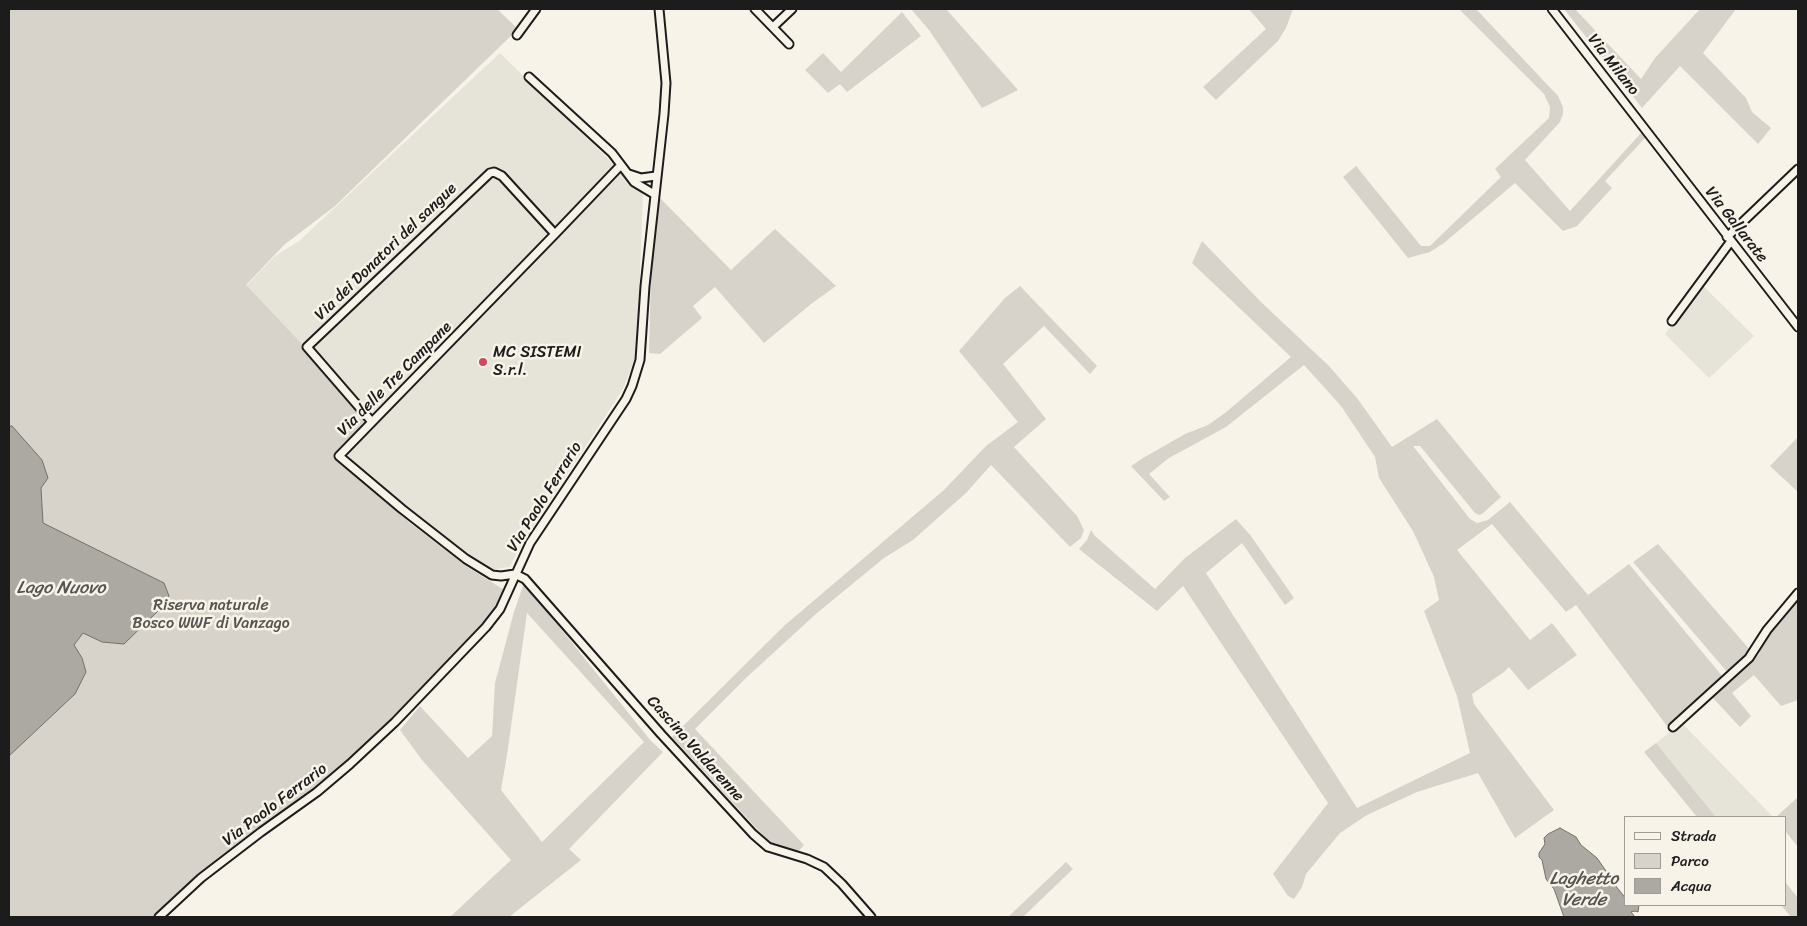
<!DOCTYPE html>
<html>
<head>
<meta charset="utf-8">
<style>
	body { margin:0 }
	#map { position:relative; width:1807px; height:926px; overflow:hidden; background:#f7f3e8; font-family:Sriracha,sans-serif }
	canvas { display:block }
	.frame { position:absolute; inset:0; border:10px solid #1c1c1c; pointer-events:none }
	.legend { position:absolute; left:1624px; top:816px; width:162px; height:90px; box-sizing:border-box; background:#f7f3e8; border:1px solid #9f9d96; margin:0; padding:6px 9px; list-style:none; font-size:15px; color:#1c1c1c }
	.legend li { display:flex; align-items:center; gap:10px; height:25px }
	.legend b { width:25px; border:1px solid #9f9d96 }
</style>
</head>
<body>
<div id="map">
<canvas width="1807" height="926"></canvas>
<div class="frame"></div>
<ul class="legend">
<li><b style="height:6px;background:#f7f3e8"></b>Strada</li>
<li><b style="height:14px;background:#d7d3cb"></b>Parco</li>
<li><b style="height:14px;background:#aca9a2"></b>Acqua</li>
</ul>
</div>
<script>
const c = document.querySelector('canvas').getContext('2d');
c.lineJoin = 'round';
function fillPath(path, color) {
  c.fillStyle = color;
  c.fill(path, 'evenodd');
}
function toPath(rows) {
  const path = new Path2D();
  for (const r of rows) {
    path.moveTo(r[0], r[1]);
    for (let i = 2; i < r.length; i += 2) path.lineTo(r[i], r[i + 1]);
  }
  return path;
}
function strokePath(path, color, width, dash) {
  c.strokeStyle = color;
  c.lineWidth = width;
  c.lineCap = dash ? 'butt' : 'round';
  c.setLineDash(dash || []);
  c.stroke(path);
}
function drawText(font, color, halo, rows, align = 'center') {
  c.font = font + ' Sriracha,sans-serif';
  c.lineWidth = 5;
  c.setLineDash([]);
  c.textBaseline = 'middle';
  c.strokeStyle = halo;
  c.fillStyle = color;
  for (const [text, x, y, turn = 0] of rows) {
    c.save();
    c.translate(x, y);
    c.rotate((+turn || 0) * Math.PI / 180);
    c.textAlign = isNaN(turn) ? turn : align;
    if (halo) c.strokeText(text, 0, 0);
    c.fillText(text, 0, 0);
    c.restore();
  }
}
const built = toPath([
	[500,53,643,193,637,353,623,389,517,552,510,567,489,570,469,559,348,458,336,451,246,286,275,256,299,241],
	[1701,284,1754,336,1709,378,1665,334],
	[1682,723,1773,817,1716,817,1656,743]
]);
const green = toPath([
	[9,9,497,9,518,29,335,206,284,245,246,285,316,359,370,422,336,455,410,523,466,566,509,593,501,609,393,723,337,775,233,855,159,917,9,917],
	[911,9,946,9,1018,90,982,108,929,30],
	[1249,9,1293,9,1286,28,1278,41,1216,100,1203,87,1266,29],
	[1459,9,1476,9,1558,96,1563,107,1563,114,1560,122,1525,160,1570,211,1642,132,1646,137,1605,181,1612,188,1577,226,1563,231,1515,183,1444,243,1430,252,1408,258,1343,177,1356,166,1421,246,1430,246,1501,177,1495,169,1549,118,1550,107,1544,94],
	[1564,9,1575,9,1641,79,1655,58,1700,9,1736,9,1703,53,1746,98,1752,112,1771,128,1758,144,1680,66,1642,108],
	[902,12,921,36,847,92,840,84,828,93,805,70,823,53,841,72],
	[659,197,731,270,775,229,836,286,811,304,764,343,715,287,693,306,702,318,660,354,649,353,651,276],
	[1202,241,1261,302,1329,366,1357,398,1392,447,1437,419,1501,497,1482,514,1479,515,1475,513,1420,446,1413,446,1470,519,1477,523,1488,520,1510,502,1588,595,1629,564,1723,677,1667,726,1576,605,1566,612,1492,524,1457,550,1530,640,1552,623,1577,655,1528,690,1509,667,1504,672,1472,694,1474,704,1554,810,1515,838,1478,773,1417,792,1367,815,1340,833,1306,874,1302,887,1294,899,1288,896,1273,874,1328,803,1183,586,1157,611,1079,549,1087,540,1091,530,1094,535,1155,589,1185,558,1236,519,1251,536,1294,598,1285,605,1242,543,1206,573,1357,808,1470,753,1457,696,1424,611,1439,600,1434,577,1413,531,1379,478,1375,457,1341,406,1304,365,1226,427,1169,458,1149,474,1170,497,1164,501,1131,466,1143,458,1185,434,1208,425,1225,413,1291,357,1192,263],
	[1020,286,1097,366,1090,374,1044,326,1003,364,1046,419,1014,447,1077,516,1084,530,1081,538,1070,547,991,465,966,493,913,540,884,558,817,613,747,677,695,729,804,845,796,854,770,843,672,737,785,625,944,490,986,446,1018,422,959,351,1005,298],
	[1798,437,1798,492,1770,466],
	[1658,544,1751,651,1728,673,1633,562],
	[524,583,651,741,663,752,569,849,581,860,509,917,450,917,511,860,422,760,400,730,420,706,468,758,492,736,495,683,514,612],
	[527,613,644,742,542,842,501,790,507,755],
	[1798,600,1798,700,1781,706,1754,675,1732,693,1751,716,1740,727,1712,697,1759,654,1762,644,1770,633],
	[1656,743,1716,817,1697,817,1644,752],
	[1798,797,1798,847,1786,832,1786,817,1776,817],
	[1066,862,1073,869,1023,917,1008,917],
	[1786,883,1798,898,1798,917,1791,917,1781,905,1786,905]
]);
const water = toPath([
	[9,426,12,426,42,460,48,478,41,488,43,523,164,583,169,596,159,610,124,644,102,642,83,633,74,645,82,658,86,672,75,694,9,756,9,426],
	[1560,828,1576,837,1581,845,1597,858,1606,871,1610,875,1615,885,1623,895,1626,899,1626,905,1639,905,1638,912,1635,911,1631,912,1635,917,1564,917,1554,889,1546,879,1542,860,1539,857,1539,853,1545,844,1544,838,1548,834,1560,828]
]);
const minor = toPath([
	[755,9,789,44],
	[1552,9,1798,327],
	[773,27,792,9],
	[517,35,536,9],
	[529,77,612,153,634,182,654,194],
	[621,165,555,234,339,456,402,509,466,559,492,575,501,576,515,574,525,579,661,734,753,834,768,847,807,859,824,867,842,884,871,917],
	[629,174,641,178,656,176],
	[1727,237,1798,169],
	[1672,321,1731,241],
	[372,422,307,347,490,173,494,172,502,176,555,234],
	[1673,727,1749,658,1767,630,1798,593],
	[159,917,201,878,261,832,317,792,350,764,395,722,486,627,500,609,530,543,626,399,632,386,640,360,645,286,664,114,666,83,659,9]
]);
const markers = [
	[483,362,5,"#d1495b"]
];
const streetNames = [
	["Via Milano",1613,65,52],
	["Via Gallarate",1736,225,52],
	["Via dei Donatori del sangue",386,252,-44],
	["Via delle Tre Campane",395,379,-45],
	["Via Paolo Ferrario",545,497,-58],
	["Cascina Valdarenne",695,749,48],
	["Via Paolo Ferrario",275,805,-37]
];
const poiNames = [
	["MC SISTEMI",493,353],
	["S.r.l.",493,371]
];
const parkNames = [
	["Riserva naturale",211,606],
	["Bosco WWF di Vanzago",211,624]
];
const waterNames = [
	["Lago Nuovo",61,588],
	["Laghetto",1584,879],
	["Verde",1584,900]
];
fillPath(built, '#e6e3d9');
fillPath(green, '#d7d3cb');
fillPath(water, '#aca9a2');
strokePath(water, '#72716c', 1);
strokePath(minor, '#1c1c1c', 11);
strokePath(minor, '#f7f3e8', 7);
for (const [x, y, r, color] of markers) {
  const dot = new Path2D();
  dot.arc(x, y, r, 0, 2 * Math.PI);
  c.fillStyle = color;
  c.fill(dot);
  strokePath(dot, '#f7f3e8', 2);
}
drawText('16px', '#1c1c1c', '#f7f3e8', streetNames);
drawText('16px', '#1c1c1c', '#f7f3e8', poiNames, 'left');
drawText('16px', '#545351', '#f7f3e8', parkNames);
drawText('italic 18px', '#565452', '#f7f3e8', waterNames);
</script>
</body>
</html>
